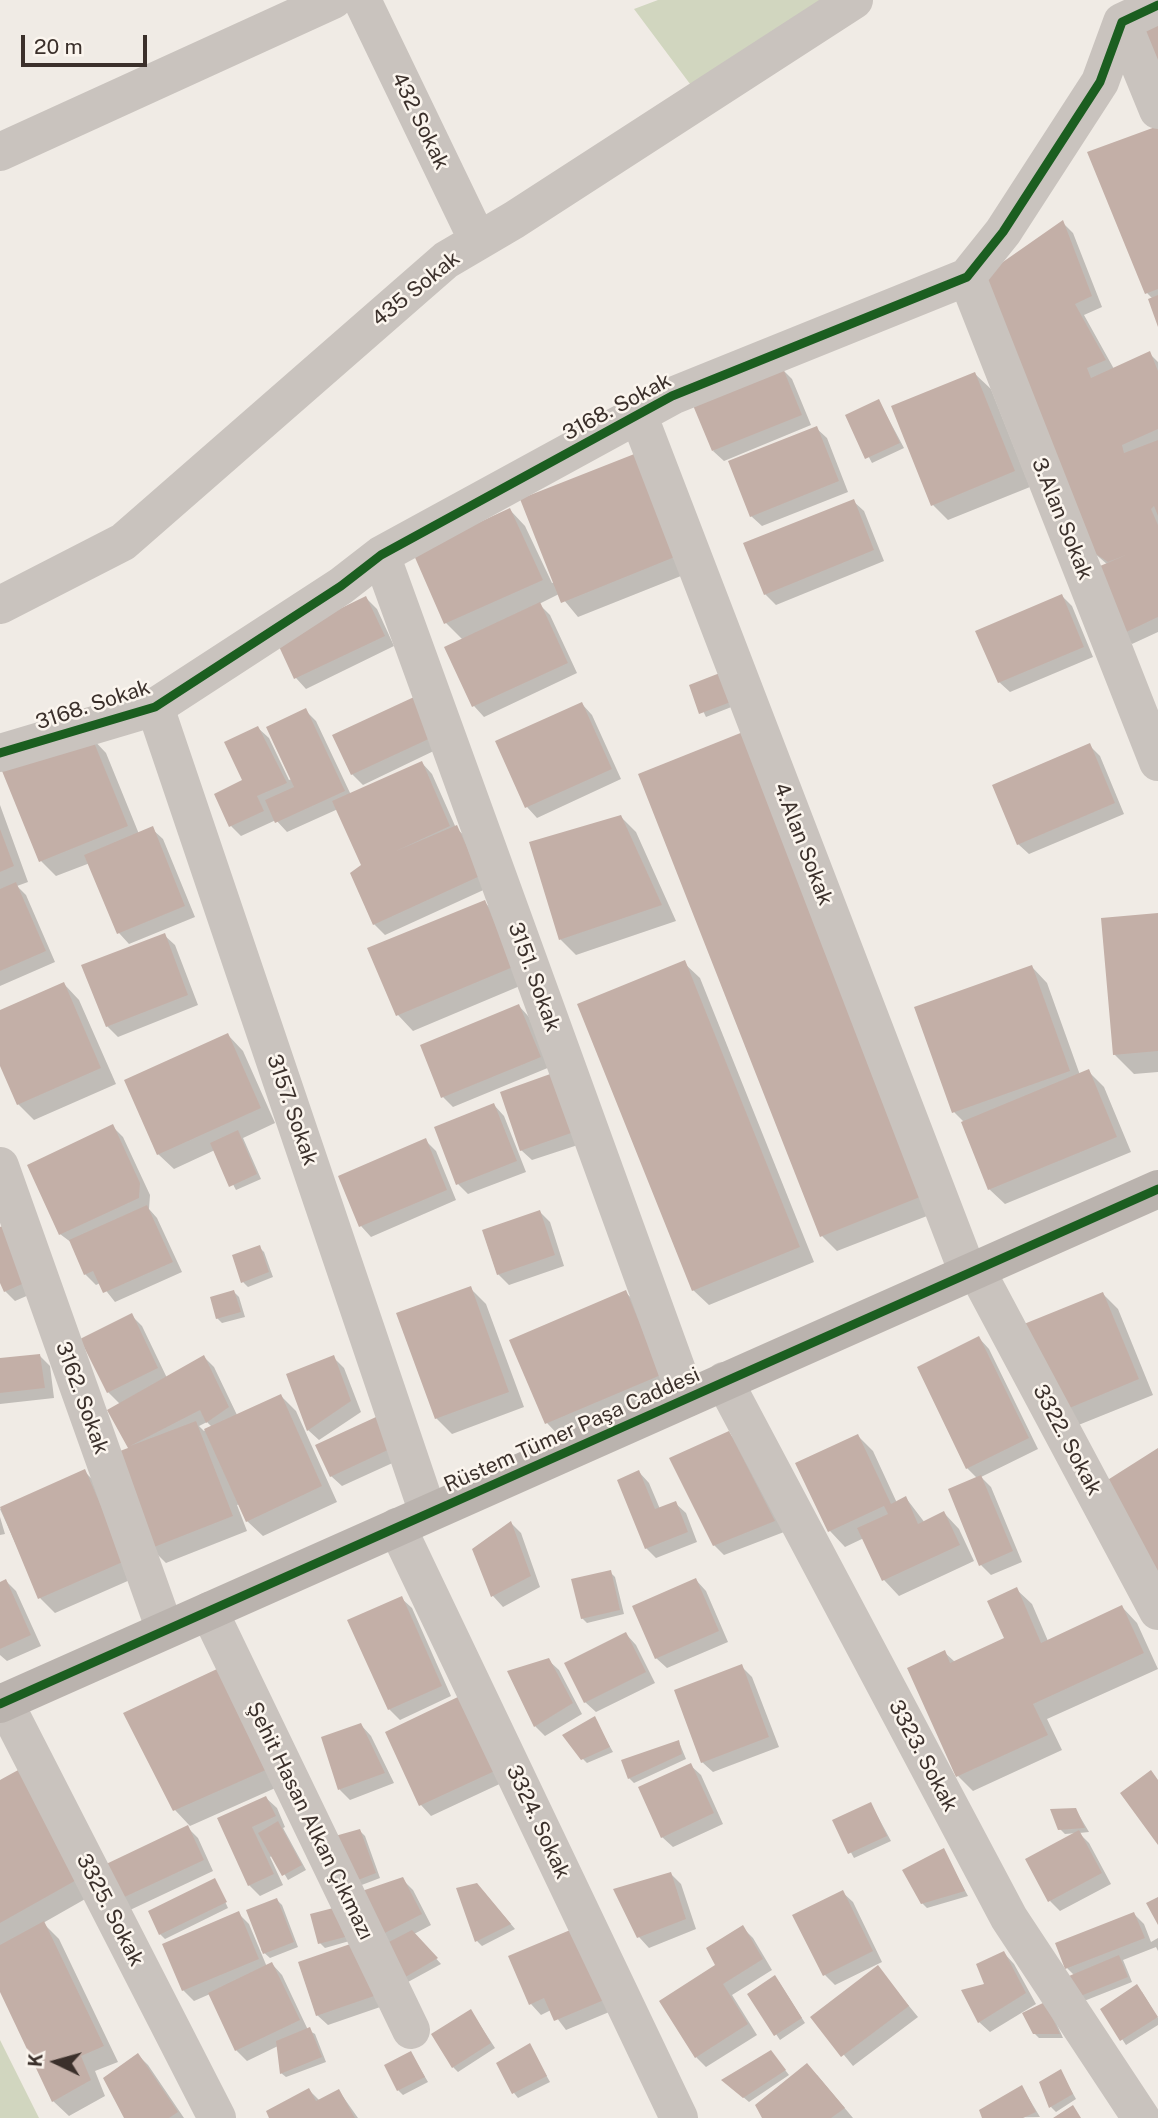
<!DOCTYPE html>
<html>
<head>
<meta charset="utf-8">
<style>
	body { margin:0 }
	#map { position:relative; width:1158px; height:2118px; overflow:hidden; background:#f0ebe5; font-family:"Public Sans",sans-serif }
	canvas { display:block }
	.north { position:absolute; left:21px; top:2027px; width:70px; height:70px; -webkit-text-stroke:5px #fbf5ee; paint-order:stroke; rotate:275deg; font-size:19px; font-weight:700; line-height:28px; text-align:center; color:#3b302b }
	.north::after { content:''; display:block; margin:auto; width:24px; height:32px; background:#3b302b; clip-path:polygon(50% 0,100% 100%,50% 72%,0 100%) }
	.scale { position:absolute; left:21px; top:35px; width:126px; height:32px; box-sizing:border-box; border:4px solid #3b302b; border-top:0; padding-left:9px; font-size:21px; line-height:24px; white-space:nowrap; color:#3b302b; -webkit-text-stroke:5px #fbf5ee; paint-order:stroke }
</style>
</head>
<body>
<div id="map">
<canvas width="1158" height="2118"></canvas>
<div class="north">K</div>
<div class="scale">20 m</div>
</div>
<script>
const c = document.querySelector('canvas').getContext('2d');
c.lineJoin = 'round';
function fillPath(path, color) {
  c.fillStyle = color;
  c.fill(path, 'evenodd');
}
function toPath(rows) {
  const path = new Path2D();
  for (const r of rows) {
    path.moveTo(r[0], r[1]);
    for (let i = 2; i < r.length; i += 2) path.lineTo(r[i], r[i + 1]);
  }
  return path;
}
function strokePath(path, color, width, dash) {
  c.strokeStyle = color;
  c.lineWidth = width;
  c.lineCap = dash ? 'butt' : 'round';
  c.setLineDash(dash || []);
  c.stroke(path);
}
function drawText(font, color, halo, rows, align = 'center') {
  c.font = font + ' "Public Sans",sans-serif';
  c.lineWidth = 5;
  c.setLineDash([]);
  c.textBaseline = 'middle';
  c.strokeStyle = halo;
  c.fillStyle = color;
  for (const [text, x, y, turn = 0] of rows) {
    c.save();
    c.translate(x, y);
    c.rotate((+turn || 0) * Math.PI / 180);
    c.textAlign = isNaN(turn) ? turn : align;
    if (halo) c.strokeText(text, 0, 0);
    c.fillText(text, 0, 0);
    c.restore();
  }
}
const green = toPath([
	[658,0,827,0,699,96,634,9],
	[0,2040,39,2118,0,2118]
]);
const shadow = toPath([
	[1158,128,1158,322,1153,299,1147,293,1089,153],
	[1063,223,1073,233,1102,307,1084,315,1114,369,1149,353,1158,362,1158,632,1132,644,1122,634,1108,565,1084,544],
	[781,368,792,379,811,425,724,461,713,451],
	[975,374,991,389,1030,487,948,520,933,505],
	[879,401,904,448,872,463,847,416],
	[816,428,827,438,848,492,762,526,751,516],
	[523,500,701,568,578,617,559,594,539,604,550,615,577,673,484,717,474,706,446,648,463,640,446,623,415,554,510,510,525,526,552,583,555,582],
	[853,501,864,511,884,561,776,605,765,594],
	[1062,596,1072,606,1093,657,1010,692,999,682],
	[366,598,377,609,394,646,306,689,296,678,278,641],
	[691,686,739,704,706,717],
	[582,704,592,715,621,779,537,818,527,807],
	[424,709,442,747,363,785,352,774],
	[305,710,316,721,351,795,422,763,432,774,456,828,467,838,490,887,385,935,374,924,363,866,338,809,287,832,276,820,241,836,231,826,258,728,269,738,289,780,292,779],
	[91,737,106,753,139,834,152,829,163,839,195,917,129,944,119,933,90,863,56,876,41,861],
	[1089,745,1100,756,1124,814,1029,854,1018,844],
	[640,775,945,1209,837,1251,822,1236],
	[0,805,28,882,17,886,26,895,55,962,0,986],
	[621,817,636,832,676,921,576,955,560,939],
	[484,902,500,917,527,983,413,1031,398,1015,370,949],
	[1158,915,1158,1072,1134,1074,1114,1054],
	[164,935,175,945,198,1005,118,1037,107,1026],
	[684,963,700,978,814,1262,709,1305,693,1290],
	[1032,967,1047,983,1080,1075,1088,1071,1104,1087,1131,1152,1005,1204,989,1189,964,1122,954,1112],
	[64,984,79,1000,116,1084,34,1120,18,1104,0,1062,0,1012],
	[519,1006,529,1017,550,1067,453,1107,443,1097],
	[228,1035,243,1051,275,1123,243,1138,261,1179,236,1190,215,1150,174,1169,158,1154],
	[563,1086,584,1143,532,1160,521,1150],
	[494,1105,504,1116,526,1172,468,1194,458,1184],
	[113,1127,123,1137,150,1195,149,1209,157,1218,182,1272,115,1302,100,1283,96,1285,85,1274,72,1243,60,1234],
	[425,1140,436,1151,456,1200,371,1237,361,1226],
	[540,1212,550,1222,564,1266,509,1285,498,1274],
	[0,1229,38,1291,15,1301,5,1291,0,1279],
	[259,1247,264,1252,273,1277,248,1287,243,1282],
	[470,1288,486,1304,524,1407,452,1434,436,1418],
	[234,1292,239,1297,245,1317,222,1323,217,1318],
	[625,1292,641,1307,675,1390,562,1439,547,1423],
	[1103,1294,1118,1309,1153,1395,1076,1426,1061,1411],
	[131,1315,142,1326,167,1378,204,1357,214,1367,237,1415,281,1396,296,1411,337,1502,263,1536,247,1521,240,1504,237,1505,247,1531,166,1563,151,1548,121,1405,108,1392],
	[207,1422,212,1427,204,1431,199,1426],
	[979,1338,989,1349,1038,1449,981,1477,991,1487,1022,1562,991,1575,981,1565,977,1478,967,1468],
	[40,1356,50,1366,54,1398,0,1404,0,1360],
	[333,1357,344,1368,361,1412,319,1440,308,1430],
	[386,1430,399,1460,342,1486,331,1476],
	[729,1433,739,1444,784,1532,724,1555,714,1545],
	[858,1436,873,1451,897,1503,906,1498,925,1523,944,1513,959,1529,974,1561,899,1596,884,1580,864,1538,845,1547,830,1531,798,1464],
	[84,1471,100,1487,139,1576,55,1613,40,1598,0,1509],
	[639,1472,649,1483,660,1509,675,1503,686,1513,697,1542,656,1558,646,1548],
	[0,1517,5,1534,0,1535],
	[511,1523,521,1533,540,1587,503,1607,493,1596,474,1550],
	[610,1572,615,1577,624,1614,587,1623,582,1618],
	[696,1580,706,1591,728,1642,667,1668,656,1658],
	[6,1581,16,1591,41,1646,7,1661,0,1655,0,1584],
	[1016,1589,1032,1604,1048,1641,1122,1607,1137,1623,1158,1669,1047,1719,1062,1750,973,1791,958,1776,944,1652,955,1662,1006,1639],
	[401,1598,412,1608,451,1696,400,1720,389,1709],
	[626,1634,636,1645,655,1683,596,1712,585,1702],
	[548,1660,559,1670,582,1714,545,1736,535,1726],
	[741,1666,752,1677,779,1747,713,1772,702,1762],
	[232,1686,282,1785,190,1826,175,1810,126,1714],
	[462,1698,506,1781,431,1816,421,1805,387,1732],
	[594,1718,613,1752,587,1763,582,1758],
	[361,1725,371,1736,394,1783,350,1800,340,1790,323,1738],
	[679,1742,686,1759,634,1783,629,1778],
	[690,1765,701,1775,723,1824,673,1847,662,1837],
	[0,1783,94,1894,43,1923,59,1939,118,2062,95,2071,105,2096,69,2116,53,2101,0,1988],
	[266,1798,277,1808,285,1827,283,1828,306,1870,288,1880,273,1855,270,1857,283,1885,260,1896,249,1885,220,1819],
	[871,1804,891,1841,854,1858,834,1821],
	[1076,1810,1089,1832,1079,1833,1089,1843,1111,1884,1060,1911,1050,1901,1077,1833,1065,1834,1060,1829],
	[187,1827,198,1838,213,1871,130,1910,120,1899],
	[360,1831,365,1836,380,1878,359,1886],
	[943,1850,968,1896,927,1908,922,1903],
	[671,1874,681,1884,696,1929,649,1948,639,1937,615,1890],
	[402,1879,413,1890,431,1925,414,1934,441,1964,408,1982,378,1936],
	[215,1880,228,1908,165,1939,160,1934],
	[482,1890,515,1929,482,1946,477,1941],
	[842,1892,853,1902,882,1962,835,1985,825,1975],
	[277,1900,282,1905,298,1947,270,1958,261,1950],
	[238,1913,249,1924,267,1967,272,1964,282,1975,308,2030,315,2034,326,2062,286,2077,281,2073,278,2046,247,2061,236,2050,210,1994,194,2001,183,1990],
	[1134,1914,1144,1924,1151,1942,1158,1938,1158,1951,1156,1947,1123,1960,1132,1982,1084,2001,1074,1975,1067,1968],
	[313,1916,353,1940,325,1948,320,1943],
	[743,1928,753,1938,772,1970,732,1995,757,2035,706,2067,696,2057,718,1966],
	[574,1930,614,2010,566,2030,551,2010,541,2015,531,2004],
	[358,1943,386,2005,328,2025,317,2015],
	[1004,1953,1014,1964,1036,2004,990,2032,979,2022,986,1985],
	[878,1968,918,2017,853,2066,813,2017],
	[779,1982,805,2023,780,2040,749,1994],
	[1142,1992,1158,2018,1158,2025,1126,2045,1102,2009],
	[1050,2009,1063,2038,1039,2038,1034,2033],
	[471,2011,495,2048,458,2072,453,2067],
	[530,2046,550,2082,518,2098,514,2093],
	[411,2053,428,2082,403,2095,398,2090],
	[138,2055,148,2065,184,2118,126,2118],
	[775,2057,789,2075,749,2102,728,2084],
	[1061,2072,1076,2099,1056,2112,1051,2107],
	[817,2075,853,2118,764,2118],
	[1022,2087,1040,2117,984,2118],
	[309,2090,320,2101,339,2091,358,2118,271,2118]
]);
const building = toPath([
	[1158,19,1158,71,1137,29],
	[1158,126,1158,289,1145,294,1087,152],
	[1063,220,1092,296,1075,304,1106,360,1087,368,1091,378,1150,351,1158,371,1158,429,1122,445,1124,453,1158,440,1158,516,1154,506,1151,509,1158,525,1158,617,1120,635,1093,569,1126,555,1108,562,1082,545,980,278],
	[1158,295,1158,327,1148,299],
	[782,366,802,415,712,451,692,403],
	[975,372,1015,471,931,506,891,406],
	[879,399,900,443,865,459,845,415],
	[817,426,839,481,750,517,728,461],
	[647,449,687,552,561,603,520,499],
	[854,499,874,550,764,595,743,543],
	[510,508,543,580,444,624,413,553],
	[1062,594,1084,647,998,683,975,631],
	[366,596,385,636,294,679,276,640],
	[540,602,568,663,472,707,444,647],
	[725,671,736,700,699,714,689,685],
	[414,697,433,737,351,775,332,735],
	[582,702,612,769,525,808,495,741],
	[306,708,345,791,275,823,265,800,294,787,266,727],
	[258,726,287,783,257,796,264,811,229,827,214,794,242,780,224,742],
	[748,730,930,1193,820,1237,638,774],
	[91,735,128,826,39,862,2,771],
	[1090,743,1115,803,1017,845,992,785],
	[422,761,450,826,396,851,457,825,480,876,373,925,350,873,361,865,332,801],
	[621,815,662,905,559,940,529,842],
	[153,826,185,906,117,934,84,855],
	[0,829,14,866,0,872],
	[16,882,46,951,0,971,0,889],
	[485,900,513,967,396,1016,367,948],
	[1158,913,1158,1051,1113,1055,1101,918],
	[165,933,188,995,106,1027,81,965],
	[685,960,800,1247,692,1291,577,1004],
	[1032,965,1070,1071,952,1113,914,1007],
	[64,982,101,1068,17,1105,0,1066,0,1010],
	[519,1004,541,1057,441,1098,420,1045],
	[228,1033,261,1108,157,1155,124,1080],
	[1089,1069,1117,1137,988,1190,961,1122],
	[553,1073,574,1132,520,1151,500,1092],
	[494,1103,517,1161,456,1185,434,1127],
	[113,1124,140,1183,139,1198,59,1235,27,1165],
	[238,1130,257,1174,229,1187,210,1143],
	[426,1138,447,1190,359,1227,338,1176],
	[147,1205,173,1262,103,1293,93,1271,84,1275,69,1240],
	[540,1210,555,1255,497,1275,482,1230],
	[5,1225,29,1281,4,1292,0,1283,0,1227],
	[260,1245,269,1272,241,1283,232,1255],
	[471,1286,509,1392,435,1419,396,1313],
	[234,1290,241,1312,216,1319,210,1297],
	[626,1290,661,1375,545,1424,509,1340],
	[1103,1292,1139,1379,1060,1412,1024,1324],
	[132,1313,158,1368,107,1393,80,1339],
	[979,1336,1029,1438,966,1469,917,1367],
	[40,1354,45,1388,0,1393,0,1358],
	[204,1355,229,1407,206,1423,200,1410,130,1446,196,1421,233,1516,149,1549,112,1454,128,1448,107,1410],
	[334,1355,351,1401,307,1431,286,1374],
	[281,1394,322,1486,246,1522,204,1429],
	[376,1417,390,1449,330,1477,315,1445],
	[729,1431,775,1521,713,1546,669,1458],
	[858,1434,891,1504,906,1496,918,1524,944,1511,960,1545,882,1581,857,1528,888,1514,884,1506,828,1532,795,1463],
	[1158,1448,1158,1588,1106,1481],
	[85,1469,125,1561,38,1599,0,1507],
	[639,1470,655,1509,676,1501,688,1532,645,1549,617,1480],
	[981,1475,1013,1551,979,1566,948,1489],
	[511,1521,531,1576,491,1597,472,1549],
	[611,1570,620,1610,581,1619,571,1579],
	[696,1578,719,1631,655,1659,632,1606],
	[6,1579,31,1635,0,1649,0,1582],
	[1017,1587,1041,1643,1122,1605,1144,1653,1033,1704,1048,1735,956,1777,907,1668,945,1650,950,1663,1004,1638,987,1601],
	[402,1596,442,1686,388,1710,347,1620],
	[626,1632,646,1672,584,1703,564,1663],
	[549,1658,573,1703,534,1727,507,1671],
	[742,1664,769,1737,701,1763,674,1690],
	[217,1669,268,1769,173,1811,123,1713],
	[462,1695,497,1770,419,1806,385,1732],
	[595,1716,610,1747,581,1760,562,1735],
	[361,1723,385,1773,338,1790,321,1737],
	[679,1740,682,1754,628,1779,621,1760],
	[691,1763,714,1813,661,1838,638,1787],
	[20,1769,80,1878,0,1923,0,1780],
	[1151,1770,1158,1780,1158,1845,1120,1793],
	[266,1796,276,1816,252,1827,274,1874,248,1886,217,1818],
	[871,1802,887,1836,848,1854,832,1820],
	[1076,1808,1085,1828,1058,1830,1050,1809],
	[278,1821,302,1865,282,1876,258,1833],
	[188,1825,204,1860,118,1900,102,1866],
	[360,1829,376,1873,353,1882,335,1836],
	[1079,1830,1102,1873,1048,1902,1025,1859],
	[944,1848,965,1891,921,1904,902,1870],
	[671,1872,686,1919,637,1938,613,1889],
	[403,1877,422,1914,377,1937,359,1892],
	[215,1878,227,1902,159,1935,148,1911],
	[477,1883,511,1924,475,1942,456,1888],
	[843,1890,873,1951,823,1976,792,1915],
	[1158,1897,1158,1925,1146,1903],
	[277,1898,294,1942,263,1954,246,1910],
	[341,1906,349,1936,318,1944,310,1914],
	[239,1911,259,1959,182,1991,162,1944],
	[1134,1912,1145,1938,1065,1969,1055,1943],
	[44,1921,104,2046,81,2056,91,2080,52,2102,0,1992,0,1945],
	[743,1925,763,1959,723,1984,748,2024,695,2058,659,2001,715,1965,706,1948],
	[575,1928,604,2000,554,2021,544,1998,529,2005,508,1956],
	[412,1930,438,1958,402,1979,385,1944],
	[359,1941,377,1995,316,2016,298,1962],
	[1004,1951,1026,1993,978,2023,961,1990,984,1984,976,1964],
	[1119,1955,1128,1977,1078,1997,1069,1976],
	[272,1962,300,2020,235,2051,208,1993],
	[878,1965,909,2006,841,2057,810,2017],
	[775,1975,802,2018,774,2036,747,1994],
	[1137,1984,1158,2017,1120,2041,1100,2009],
	[1045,2002,1060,2034,1033,2034,1022,2013],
	[471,2009,491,2043,452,2068,431,2034],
	[310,2027,322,2057,280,2074,276,2041],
	[530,2043,547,2076,512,2094,496,2063],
	[771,2050,786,2070,743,2098,721,2080],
	[411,2051,425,2077,397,2091,384,2065],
	[138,2053,178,2112,169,2118,124,2118,103,2078],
	[807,2063,845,2108,831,2118,762,2118,755,2105],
	[1061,2069,1073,2094,1049,2108,1039,2082],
	[1022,2085,1036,2112,1023,2118,982,2118,979,2110],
	[309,2088,316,2101,339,2089,355,2118,269,2118,266,2111],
	[1073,2105,1081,2118,1053,2118]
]);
const street = toPath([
	[362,0,478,241],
	[1122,22,1158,110],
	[0,152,333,0],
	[967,277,1158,762],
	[638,414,968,1273],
	[381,555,687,1398],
	[0,605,123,542,446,260,514,220,854,0],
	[155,707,428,1513],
	[0,753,155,707,341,586,381,555,672,396,967,277,1003,232,1100,82,1122,22,1158,5],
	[0,1166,165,1630],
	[976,1270,1158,1611],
	[724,1381,1009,1918,1141,2118],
	[397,1527,679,2118],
	[209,1611,411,2030],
	[4,1702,217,2118]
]);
const secondary = toPath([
	[0,1704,1158,1189]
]);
const cycleway = toPath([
	[0,753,155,707,341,586,381,555,672,396,967,277,1003,232,1100,82,1122,22,1158,5],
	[0,1704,1158,1189]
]);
const streetNames = [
	["432 Sokak",420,121,64],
	["435 Sokak",416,289,-39],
	["3168. Sokak",617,407,-28],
	["3.Alan Sokak",1062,519,68],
	["3168. Sokak",93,705,-18],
	["4.Alan Sokak",803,844,69],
	["3151. Sokak",534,977,70],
	["3157. Sokak",292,1110,71],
	["3162. Sokak",82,1398,70],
	["Rüstem Tümer Paşa Caddesi",572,1430,-24],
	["3322. Sokak",1067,1440,62],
	["3323. Sokak",923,1756,62],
	["Şehit Hasan Alkan Çıkmazı",310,1821,64],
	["3324. Sokak",538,1822,65],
	["3325. Sokak",110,1910,63]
];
fillPath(green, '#d1d6bf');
fillPath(shadow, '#0003');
fillPath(building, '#c3afa7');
strokePath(street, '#c9c3be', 38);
strokePath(secondary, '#bab3ae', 38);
strokePath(cycleway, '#1b5e20', 9);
drawText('21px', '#3b302b', '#fbf5ee', streetNames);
</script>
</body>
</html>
